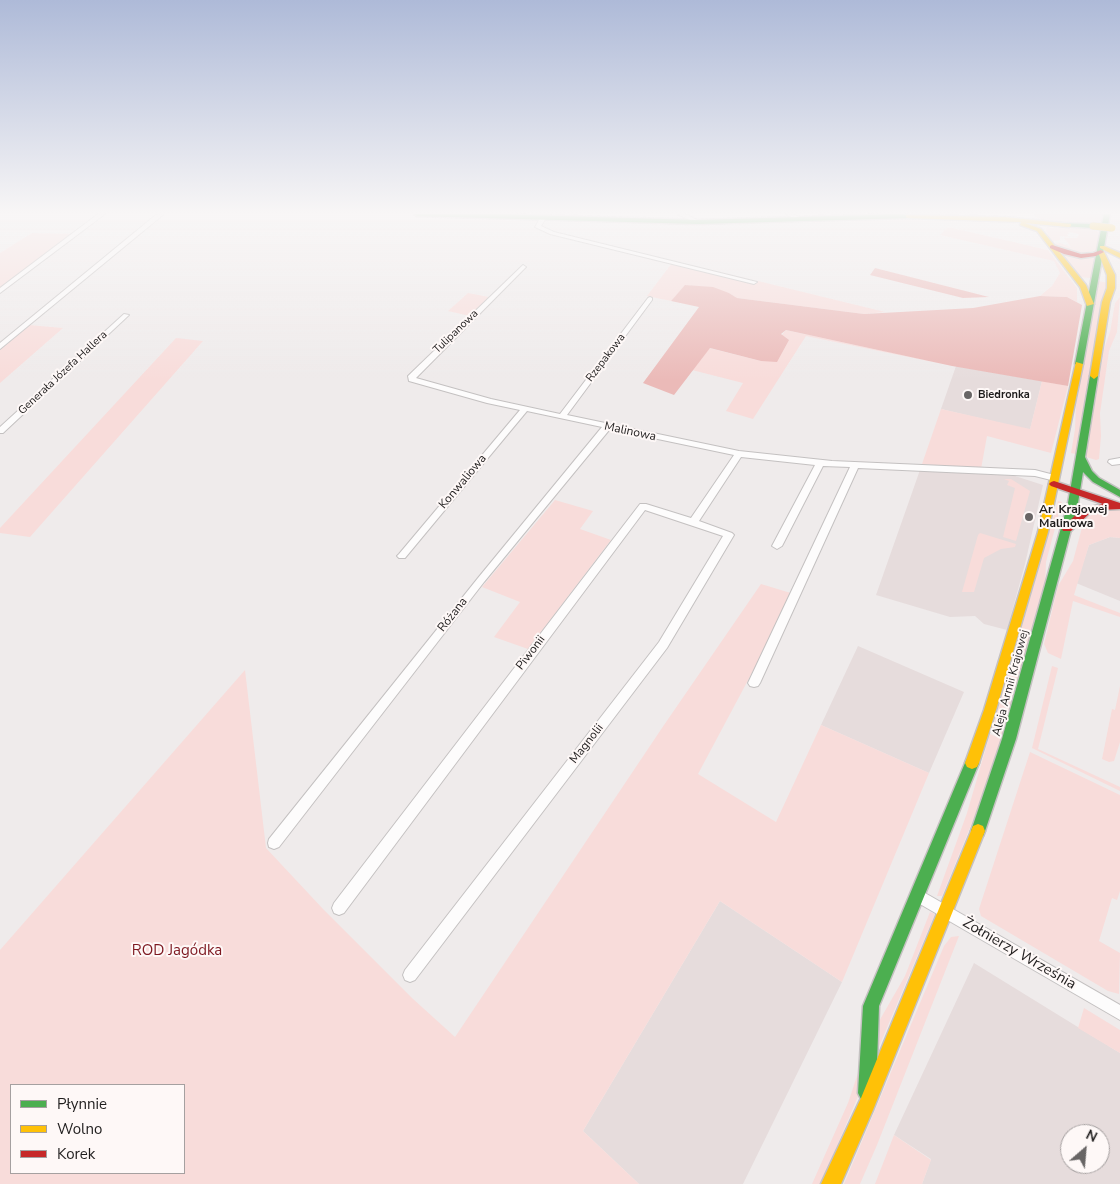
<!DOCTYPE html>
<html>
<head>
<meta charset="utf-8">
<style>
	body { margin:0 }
	#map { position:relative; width:1120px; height:1184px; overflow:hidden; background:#efebeb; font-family:"Nunito Sans",sans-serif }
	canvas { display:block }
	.legend { position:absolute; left:10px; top:1084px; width:175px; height:90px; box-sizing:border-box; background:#fef8f7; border:1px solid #a5a0a0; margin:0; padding:6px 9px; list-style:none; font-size:15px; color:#1f1d1d }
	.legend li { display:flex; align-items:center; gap:10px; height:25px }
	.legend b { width:25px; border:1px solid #a5a0a0 }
	.north { position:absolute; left:1060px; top:1124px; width:50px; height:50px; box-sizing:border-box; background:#fef8f7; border:1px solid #a5a0a0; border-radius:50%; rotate:27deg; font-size:14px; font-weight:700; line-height:20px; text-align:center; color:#1f1d1d }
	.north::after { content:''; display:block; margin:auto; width:18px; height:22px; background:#686565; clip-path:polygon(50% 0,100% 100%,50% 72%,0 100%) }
</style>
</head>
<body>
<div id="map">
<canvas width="1120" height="1184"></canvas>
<ul class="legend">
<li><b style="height:6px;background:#4caf50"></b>Płynnie</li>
<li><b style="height:6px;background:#ffc107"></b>Wolno</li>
<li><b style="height:6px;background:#c62828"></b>Korek</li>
</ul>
<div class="north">N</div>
</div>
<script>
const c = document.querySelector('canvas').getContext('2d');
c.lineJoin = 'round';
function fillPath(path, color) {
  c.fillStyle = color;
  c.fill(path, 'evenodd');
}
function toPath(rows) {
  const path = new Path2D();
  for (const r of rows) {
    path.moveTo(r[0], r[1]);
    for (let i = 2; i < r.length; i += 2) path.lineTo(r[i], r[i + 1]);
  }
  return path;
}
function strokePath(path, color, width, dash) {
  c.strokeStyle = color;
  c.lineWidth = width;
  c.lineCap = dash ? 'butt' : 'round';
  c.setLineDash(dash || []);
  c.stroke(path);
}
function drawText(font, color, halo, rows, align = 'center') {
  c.font = font + ' "Nunito Sans",sans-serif';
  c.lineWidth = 4;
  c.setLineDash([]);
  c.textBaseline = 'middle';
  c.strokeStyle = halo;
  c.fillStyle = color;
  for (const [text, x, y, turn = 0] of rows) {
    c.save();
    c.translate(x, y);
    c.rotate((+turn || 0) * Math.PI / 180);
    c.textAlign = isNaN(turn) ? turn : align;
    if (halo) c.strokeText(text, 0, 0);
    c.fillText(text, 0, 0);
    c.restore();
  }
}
const built = toPath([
	[956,366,1042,381,1030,430,941,409],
	[920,470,1015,476,1043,485,1025,564,1007,630,984,624,975,616,950,617,876,595],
	[1110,537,1120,538,1120,601,1076,583,1089,545],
	[858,646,964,692,929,773,821,725],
	[720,901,842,982,743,1184,639,1184,583,1131],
	[974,963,1120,1053,1120,1184,922,1184,931,1159,894,1135],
	[1070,1134,1100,1134,1100,1164,1070,1164]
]);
const green = toPath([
	[1034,214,1103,214,1102,224,1093,225,1042,220,1035,217],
	[948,227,1048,250,1077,288,1077,302,1067,297,1040,296,1052,286,1060,273,1054,261,940,235],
	[1047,227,1091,229,1099,232,1097,250,1080,254,1063,250,1053,244,1060,243,1071,247,1064,238,1077,238,1079,234,1069,232,1067,235,1069,237,1060,236,1060,240,1053,241,1049,239,1045,234,1048,234,1045,229],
	[32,233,73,234,0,289,0,253],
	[1058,252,1081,257,1095,257,1091,278,1077,277],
	[672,263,755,284,758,281,885,312,864,314,737,298,729,293,686,285,671,301,647,296],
	[1099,281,1108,283,1102,302,1075,454,1071,453,1075,429,1076,405],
	[468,293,489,297,470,316,448,311],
	[1120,297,1117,332,1109,351,1100,413,1101,436,1099,459,1096,460,1086,457,1104,349,1110,332,1115,303],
	[29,325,63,328,0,383,0,350],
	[786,330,952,366,806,336,753,419,726,411,743,383,692,370,709,348,761,361],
	[176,338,203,341,30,537,0,533,0,528],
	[1042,381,1068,386,1051,453,987,436,981,469,922,464,941,409,1030,429],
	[1004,479,1011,479,1030,491,1016,541,1003,537,1015,488,1007,485,1009,481],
	[555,500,593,511,580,529,611,540,528,649,494,637,520,602,482,587],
	[1058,501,1062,502,1046,562,1045,587,1003,735,992,730],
	[1120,509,1120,538,1110,537,1089,545,1074,595,1120,613,1120,617,1073,601,1061,659,1048,653,1044,644,1058,586,1073,561,1084,520,1087,517,1101,511],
	[980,533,1016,544,1015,547,1001,549,984,558,974,592,962,592,978,535],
	[761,584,794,594,698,774,776,822,821,725,929,773,842,982,720,901,583,1131,639,1184,0,1184,0,950,245,670,266,848,324,910,412,998,455,1037,664,725],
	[11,1085,184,1085,184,1173,11,1173],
	[1052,666,1058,668,1038,749,1120,787,1120,791,1032,748],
	[1120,686,1120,742,1114,761,1109,762,1102,759,1112,709,1115,710],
	[990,734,1001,739,983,796,942,896,937,896,967,813],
	[1030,752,1120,795,1120,891,1117,900,1112,898,1099,941,1120,953,1119,994,1108,991,981,916,979,909],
	[930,912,935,914,821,1184,812,1184,848,1103,870,1037,905,976],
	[959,936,877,1145,860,1184,844,1184,944,946,951,937],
	[1084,1008,1120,1030,1120,1053,1078,1028],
	[894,1135,931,1160,922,1184,875,1184]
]);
const forest = toPath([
	[875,268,989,297,963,298,870,275],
	[685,285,713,287,729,293,737,298,864,314,973,308,1040,296,1067,297,1082,305,1068,386,952,366,786,330,781,334,789,340,777,362,761,361,710,348,674,395,643,383,699,307,671,301]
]);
const street = toPath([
	[98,214,105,214,0,293,0,288,98,214],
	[157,214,164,214,0,349,0,343,157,214],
	[677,214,685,214,701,222,696,223,677,214],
	[786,214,794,214,801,219,796,220,786,214],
	[543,216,546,218,541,226,554,232,757,282,754,284,550,234,535,227,541,217,543,216],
	[523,265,526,267,525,268,416,378,491,399,560,414,648,298,650,297,652,298,652,300,567,415,739,451,832,461,1035,470,1058,476,1059,478,1055,481,1035,476,858,468,760,683,758,686,754,687,750,686,748,683,850,467,823,466,782,546,777,549,772,546,815,465,741,457,699,521,732,533,734,535,667,648,415,980,410,982,405,980,403,975,405,970,659,642,723,536,645,510,344,913,339,915,334,913,332,908,334,903,640,504,646,504,691,518,734,455,610,429,484,582,279,847,274,849,269,847,268,843,269,839,478,578,602,427,527,411,405,558,399,558,397,556,399,554,520,410,487,403,409,381,408,376,523,265],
	[124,314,129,315,3,433,0,433,0,427,124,314],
	[1120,458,1120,464,1112,465,1108,462,1109,460,1120,458],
	[918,889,1120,1005,1120,1020,913,900,911,895,913,890,918,889]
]);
const fast = toPath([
	[414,214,494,214,698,220,901,214,911,216,908,218,698,224,417,216,414,214],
	[1104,214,1110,214,1083,364,1079,366,1075,364,1104,214],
	[1059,223,1093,224,1096,226,1093,228,1061,226,1059,225,1059,223],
	[1094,373,1098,376,1085,457,1092,471,1099,478,1120,490,1120,497,1093,482,1083,472,1078,503,1016,739,985,831,983,836,978,838,973,836,971,831,1002,739,1068,503,1090,376,1094,373],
	[972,757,977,759,979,763,879,1006,876,1093,873,1099,867,1102,861,1099,858,1093,863,1006,965,763,967,759,972,757]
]);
const slow = toPath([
	[906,215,1005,217,1071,224,1071,226,1069,227,1025,223,1041,229,1086,285,1094,304,1087,306,1080,287,1037,231,1020,225,1021,222,908,218,906,217,906,215],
	[1100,246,1104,246,1120,253,1120,258,1100,248,1100,246],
	[1101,250,1104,252,1115,275,1115,288,1110,302,1098,376,1094,379,1090,376,1102,302,1107,288,1107,275,1098,252,1101,250],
	[1076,362,1083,364,1048,532,996,710,979,763,977,767,972,769,967,767,965,763,984,710,1038,532,1076,362],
	[978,824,983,826,985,831,873,1110,841,1184,821,1184,861,1098,971,831,973,826,978,824]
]);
const jam = toPath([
	[1052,245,1081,254,1093,253,1101,250,1104,252,1096,256,1081,258,1064,254,1050,248,1050,246,1052,245],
	[1054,481,1120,503,1120,509,1100,510,1090,513,1071,531,1063,531,1062,529,1063,527,1082,509,1103,504,1051,486,1049,484,1051,482,1054,481]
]);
const slowBridge = toPath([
	[1093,226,1112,228]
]);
const markers = [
	[968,395,5,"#686565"],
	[1029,517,5,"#686565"]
];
const farStreetnames = [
	["Tulipanowa",456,332,-44],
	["Rzepakowa",606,358,-53],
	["Generała Józefa Hallera",63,373,-43]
];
const farPoinames = [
	["Biedronka",978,395]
];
const streetNames = [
	["Malinowa",630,432,12],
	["Konwaliowa",463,482,-50],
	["Różana",453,615,-52],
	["Piwonii",531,653,-53],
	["Aleja Armii Krajowej",1011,683,-75],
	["Magnolii",587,744,-52]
];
const poiNames = [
	["Ar. Krajowej",1039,510],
	["Malinowa",1039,524]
];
const nearParknames = [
	["ROD Jagódka",177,951]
];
const nearStreetnames = [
	["Żołnierzy Września",1019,954,30]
];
fillPath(built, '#e6dcdc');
fillPath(green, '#f8dcda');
fillPath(forest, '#ebbab8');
strokePath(street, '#c4c1c1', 2);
strokePath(fast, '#c4c1c1', 3);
strokePath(slow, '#c4c1c1', 3);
strokePath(jam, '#c4c1c1', 3);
fillPath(street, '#fdfcfc');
fillPath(fast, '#4caf50');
fillPath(slow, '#ffc107');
fillPath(jam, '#c62828');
strokePath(slowBridge, '#c4c1c1', 8, []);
strokePath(slowBridge, '#ffc107', 7);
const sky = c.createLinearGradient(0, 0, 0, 380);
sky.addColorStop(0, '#aebad8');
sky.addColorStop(0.56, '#f8f6f6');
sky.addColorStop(1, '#f8f6f600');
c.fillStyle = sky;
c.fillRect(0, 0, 1120, 380);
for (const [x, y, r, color] of markers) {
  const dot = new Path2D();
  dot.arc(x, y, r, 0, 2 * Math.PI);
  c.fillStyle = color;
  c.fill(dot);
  strokePath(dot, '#fef8f7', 2);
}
drawText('11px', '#1f1d1d', '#fef8f7', farStreetnames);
drawText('bold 11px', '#1f1d1d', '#fef8f7', farPoinames, 'left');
drawText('12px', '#1f1d1d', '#fef8f7', streetNames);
drawText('bold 12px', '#1f1d1d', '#fef8f7', poiNames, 'left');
drawText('15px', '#7e1921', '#fef8f7', nearParknames);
drawText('15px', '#1f1d1d', '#fef8f7', nearStreetnames);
</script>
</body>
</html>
